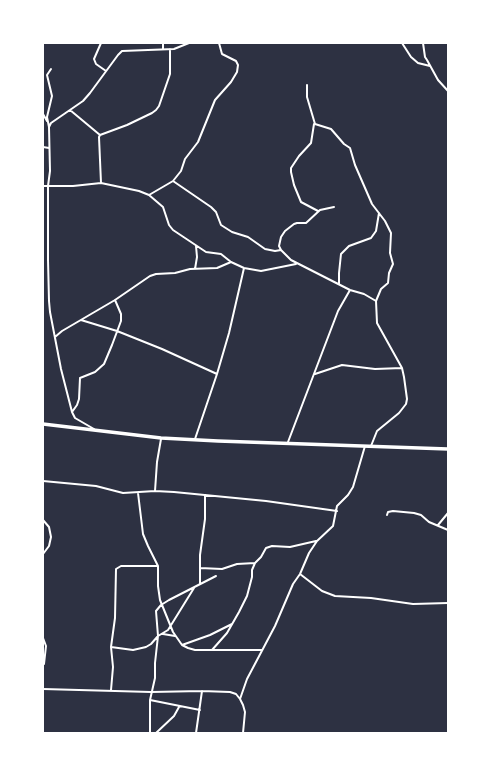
<!DOCTYPE html>
<html>
<head>
<meta charset="utf-8">
<style>
	body { margin:0 }
	#map { position:relative; width:491px; height:776px; overflow:hidden; background:#2d3142; font-family:Ubuntu,sans-serif }
	canvas { display:block }
	.frame { position:absolute; inset:0; border:44px solid #fff; pointer-events:none }
</style>
</head>
<body>
<div id="map">
<canvas width="491" height="776"></canvas>
<div class="frame"></div>
</div>
<script>
const c = document.querySelector('canvas').getContext('2d');
c.lineJoin = 'round';
function toPath(rows) {
  const path = new Path2D();
  for (const r of rows) {
    path.moveTo(r[0], r[1]);
    for (let i = 2; i < r.length; i += 2) path.lineTo(r[i], r[i + 1]);
  }
  return path;
}
function strokePath(path, color, width, dash) {
  c.strokeStyle = color;
  c.lineWidth = width;
  c.lineCap = dash ? 'butt' : 'round';
  c.setLineDash(dash || []);
  c.stroke(path);
}
const minor = toPath([
	[101,43,94,59,96,64,106,71],
	[163,43,163,49],
	[402,43,411,57,418,63,430,66],
	[423,43,425,57,427,60,438,80,448,91],
	[307,85,307,97,315,124,331,129,344,144,350,148,355,165,372,204,385,221,391,233,390,253,393,264,389,273,388,283,381,289,376,301],
	[70,110,100,135],
	[43,114,47,121],
	[314,124,311,143,299,156,291,168,291,172,294,185,301,202,318,211],
	[49,127,47,117,52,96,47,75,51,69],
	[43,147,49,148],
	[173,181,211,207,216,212,221,225,232,232,248,237,265,249,275,251,281,250],
	[101,183,99,137,100,135,127,125,152,113,156,110,159,106,170,74,170,49],
	[43,186,73,186,101,183,139,191,149,195,163,207,169,225,173,230,206,252,221,254,231,262,244,268,261,271,296,264],
	[149,195,173,181,181,171,185,159,198,142,215,100,231,82,237,72,238,65,236,61,222,54,219,43],
	[334,207,320,210,306,223,297,223,294,224,285,231,281,237,279,246,281,250,291,260,350,290,364,294,376,301,377,323,402,368,404,377,407,399,406,404,399,413,377,431,371,446],
	[195,269,197,257,196,246],
	[339,284,339,273,341,254,349,246,371,238,376,231,379,213],
	[81,320,117,331,162,349,217,374],
	[55,337,62,331,115,300,150,276,156,274,175,273,190,269,217,268,231,262],
	[315,374,342,365,375,369,402,368],
	[72,412,77,405,79,399,80,378,95,372,104,364,112,345,121,321,121,314,115,300],
	[94,429,75,418,72,412,61,369,50,312,49,301,48,260,48,186,50,171,49,127,51,123,83,101,90,93,118,55,122,51,174,49,189,43],
	[195,439,217,374,229,333,244,268],
	[288,442,338,311,350,290],
	[43,481,96,486,123,493,155,491,174,492,266,501,337,511],
	[155,491,157,462,161,439],
	[138,493,143,534,148,546,158,566,158,586,160,600,173,632,182,645,188,648,195,650,262,650],
	[387,515,388,512,393,511,414,513,421,515,429,522,448,530],
	[43,520,49,527,51,537,49,546,43,554],
	[438,525,448,513],
	[200,568,222,569,237,564,255,563,261,557,266,548,272,546,290,547,316,541],
	[300,574,322,591,335,596,371,598,413,604,448,603],
	[200,584,200,555,205,519,205,495],
	[163,634,175,636],
	[43,638,46,646,44,664],
	[182,645,210,635,232,624],
	[111,647,133,650,146,647,151,644,158,636,168,630,194,588],
	[212,650,227,633,239,612,247,596,252,577,252,570,255,563],
	[43,689,151,692,202,691,230,692,236,694,240,699,243,705,245,712,243,733],
	[111,690,113,667,111,647,115,618,116,569,121,566,158,566],
	[240,699,247,679,275,626,293,584,300,574,309,553,317,541,333,526,337,506,348,495,353,487,365,446],
	[150,700,200,710],
	[43,733,45,733],
	[150,733,150,700,155,678,155,663,158,636,156,611,161,605,169,600,216,576],
	[156,733,174,716,179,707],
	[196,733,202,691]
]);
const trunk = toPath([
	[43,424,161,438,218,441,448,449]
]);
strokePath(minor, '#fff', 2);
strokePath(trunk, '#fff', 3.5);
</script>
</body>
</html>
